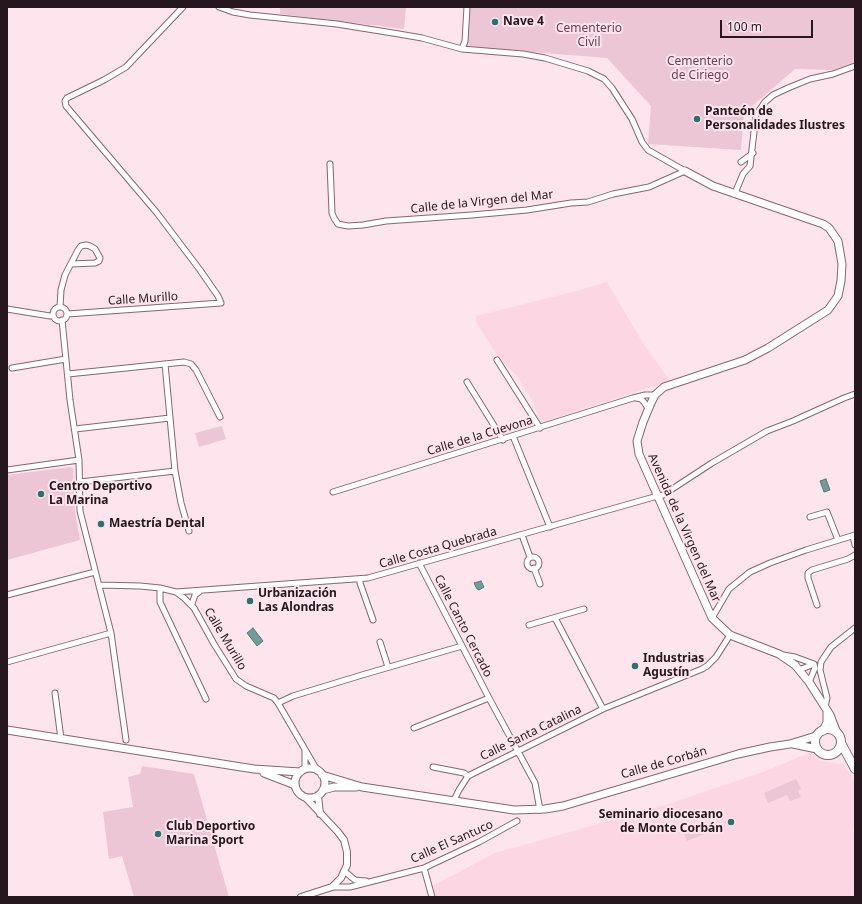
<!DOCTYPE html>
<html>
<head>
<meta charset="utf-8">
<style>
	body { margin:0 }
	#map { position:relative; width:862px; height:904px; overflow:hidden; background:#fee4ed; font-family:"Noto Sans",sans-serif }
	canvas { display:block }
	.frame { position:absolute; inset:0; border:8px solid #25171d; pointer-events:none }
	.scale { position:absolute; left:720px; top:20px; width:93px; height:18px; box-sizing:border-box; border:2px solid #25171d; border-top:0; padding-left:5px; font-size:12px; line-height:14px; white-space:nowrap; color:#25171d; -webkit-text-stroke:3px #fee4ed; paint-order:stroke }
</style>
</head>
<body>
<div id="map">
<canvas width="862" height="904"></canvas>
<div class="frame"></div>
<div class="scale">100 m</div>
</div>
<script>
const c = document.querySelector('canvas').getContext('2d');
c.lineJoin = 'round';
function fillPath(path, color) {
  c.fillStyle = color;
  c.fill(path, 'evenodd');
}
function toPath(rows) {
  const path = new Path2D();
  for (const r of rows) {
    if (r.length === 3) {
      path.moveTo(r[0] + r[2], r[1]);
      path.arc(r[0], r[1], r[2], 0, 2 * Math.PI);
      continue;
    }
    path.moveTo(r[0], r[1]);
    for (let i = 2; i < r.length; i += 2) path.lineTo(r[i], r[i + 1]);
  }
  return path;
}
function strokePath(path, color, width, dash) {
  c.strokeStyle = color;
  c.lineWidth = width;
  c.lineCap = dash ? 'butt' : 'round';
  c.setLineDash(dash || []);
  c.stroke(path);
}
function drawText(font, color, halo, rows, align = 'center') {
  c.font = font + ' "Noto Sans",sans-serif';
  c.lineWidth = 4;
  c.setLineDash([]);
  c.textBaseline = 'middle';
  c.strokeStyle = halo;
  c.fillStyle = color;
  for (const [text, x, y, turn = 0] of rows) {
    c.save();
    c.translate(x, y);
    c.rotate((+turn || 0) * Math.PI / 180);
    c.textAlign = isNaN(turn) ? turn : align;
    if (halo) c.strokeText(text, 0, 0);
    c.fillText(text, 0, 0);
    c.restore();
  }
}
const built = toPath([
	[607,282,643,343,670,381,540,423,533,402,517,376,498,357,476,322,476,316,576,291],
	[809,753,820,761,843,764,851,775,855,784,855,816,853,831,855,837,855,897,435,897,432,886,495,853,662,806,763,772]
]);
const green = toPath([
	[280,7,406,7,404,29,280,14],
	[469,7,855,7,855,62,833,70,795,69,744,113,741,150,648,144,651,106,607,58,468,47,467,46],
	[222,426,226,439,199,447,195,433],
	[71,467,73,469,75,512,80,540,7,560,7,475],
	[142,766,194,774,229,897,134,897,122,856,109,859,103,812,133,807,128,777,140,774],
	[796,779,801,789,798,791,801,797,790,801,787,795,768,803,764,793],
	[706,822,710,832,687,841,683,832]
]);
const water = toPath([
	[826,479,830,490,824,492,820,481,826,479],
	[481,581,484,587,479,590,477,589,474,583,481,581],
	[253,628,263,641,257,646,247,633,253,628]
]);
const minor = toPath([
	[219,7,233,12,250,15,337,24,399,34,422,38,462,49,523,54,545,58,588,71,604,79,612,88,632,119,642,142,648,150,685,171],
	[462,49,465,41,467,7],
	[741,162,753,153],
	[330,164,332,213,334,218,338,224,348,226,363,225,386,221,472,215,527,210,571,203,588,202,613,194,649,187,685,171],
	[735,193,743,174,750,166,756,115,765,102,773,95,788,88,810,79,833,74,855,66],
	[60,307,61,290,65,275,78,250,81,246,86,245,90,246,95,249,100,258,99,261,95,263,71,264],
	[60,314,7],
	[7,309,50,316,53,315],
	[67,314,221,303,218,296,200,270,157,213,66,106,65,101,67,98,104,80,126,67,183,7],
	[62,320,70,400,79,460,80,511,111,633,126,740],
	[497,360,540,428],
	[165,364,175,471,181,503,189,531],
	[12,368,66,359],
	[68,374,184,362,191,364,196,370,220,417],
	[467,382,503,440],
	[636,398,641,399,644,402,648,408],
	[75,429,170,418],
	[513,436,550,527],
	[7,470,79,460],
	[80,482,175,471],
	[333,492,633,398,645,395,655,395],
	[810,517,827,512,838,540],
	[522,535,530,557],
	[853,536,855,545],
	[533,563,6],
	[419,563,489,698,535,783,540,810],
	[534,568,540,584],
	[360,579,360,583,373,620],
	[99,585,140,586,160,588,176,592,184,598,194,608,214,644,236,679,246,686,274,698,278,703,317,770],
	[160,588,160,602,206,699],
	[176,592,368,578,654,497,663,495,712,463,767,431,793,421,844,398,855,394],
	[7,595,95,572],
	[192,604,195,595,199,592],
	[817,605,808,578,808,573,812,570,848,559,855,555],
	[555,618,603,709],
	[712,618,729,589,750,572,770,563,806,550,855,535],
	[529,625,584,609],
	[380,642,388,667],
	[783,655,795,657,814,664],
	[7,662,111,633],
	[799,670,814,664],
	[809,682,815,668,814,664],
	[55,693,61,739],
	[278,703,293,696,362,675,462,646],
	[825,707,827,698,820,670,821,662,831,647,855,628],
	[414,728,489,698],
	[433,767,464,773,468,776],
	[305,769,305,750],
	[454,800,459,790,468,776,603,709,702,669,707,666,716,657,730,635],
	[424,868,432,897],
	[344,871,355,880,366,881],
	[332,887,350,887,424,868,479,842,517,821]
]);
const tertiary = toPath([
	[318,796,320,814],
	[301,897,332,887,341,878,347,865,347,852,344,840,338,832,306,798]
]);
const secondary = toPath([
	[685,171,713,186,823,224,829,228,838,241,842,264,841,281,838,296,828,310,768,348,745,360,664,387,655,395,651,403,643,422,637,441,639,454,712,618,730,635,779,654,795,665,809,682,830,715,837,733],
	[7,730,254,769,300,772],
	[823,731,827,722,827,713],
	[793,744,817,749],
	[310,783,15],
	[264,773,295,785],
	[322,775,362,787,514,810,545,809,563,806,738,754,770,747,790,744,816,736],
	[323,790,334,787,356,787]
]);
const primary = toPath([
	[828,742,13],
	[841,743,855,769]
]);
const markers = [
	[495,22,4,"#2a726c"],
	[697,119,4,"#2a726c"],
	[41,494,4,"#2a726c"],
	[101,524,4,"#2a726c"],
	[250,601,4,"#2a726c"],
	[635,666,4,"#2a726c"],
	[731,822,4,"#2a726c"],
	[158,834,4,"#2a726c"]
];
const poiNames = [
	["Nave 4",503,22],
	["Panteón de",705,112],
	["Personalidades Ilustres",705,126],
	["Centro Deportivo",49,487],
	["La Marina",49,501],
	["Maestría Dental",109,524],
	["Urbanización",258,594],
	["Las Alondras",258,608],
	["Industrias",643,659],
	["Agustín",643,673],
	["Seminario diocesano",723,815,"right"],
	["de Monte Corbán",723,829,"right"],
	["Club Deportivo",166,827],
	["Marina Sport",166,841]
];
const parkNames = [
	["Cementerio",589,29],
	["Civil",589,43],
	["Cementerio",700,62],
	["de Ciriego",700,76]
];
const streetNames = [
	["Calle de la Virgen del Mar",482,202,-6],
	["Calle Murillo",143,299,-4],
	["Calle de la Cuevona",480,436,-17],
	["Avenida de la Virgen del Mar",684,528,66],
	["Calle Costa Quebrada",438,548,-16],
	["Calle Canto Cercado",463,626,63],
	["Calle Murillo",225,639,59],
	["Calle Santa Catalina",531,733,-26],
	["Calle de Corbán",664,763,-16],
	["Calle El Santuco",452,842,-24]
];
fillPath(built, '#fdd6e4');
fillPath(green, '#ecc6d4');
fillPath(water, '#709d98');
strokePath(water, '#5a7573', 1);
strokePath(minor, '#886472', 7);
strokePath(tertiary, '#886472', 8);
strokePath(secondary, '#886472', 9);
strokePath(primary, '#886472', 10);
strokePath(minor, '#fff', 5);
strokePath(tertiary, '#fff', 6);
strokePath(secondary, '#fff', 7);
strokePath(primary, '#fff', 8);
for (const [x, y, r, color] of markers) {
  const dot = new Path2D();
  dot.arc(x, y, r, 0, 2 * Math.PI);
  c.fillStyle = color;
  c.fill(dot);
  strokePath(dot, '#fee4ed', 1.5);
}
drawText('bold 12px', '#25171d', '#fee4ed', poiNames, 'left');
drawText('12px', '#6f3b51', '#fee4ed', parkNames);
drawText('12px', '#25171d', '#fee4ed', streetNames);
</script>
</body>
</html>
